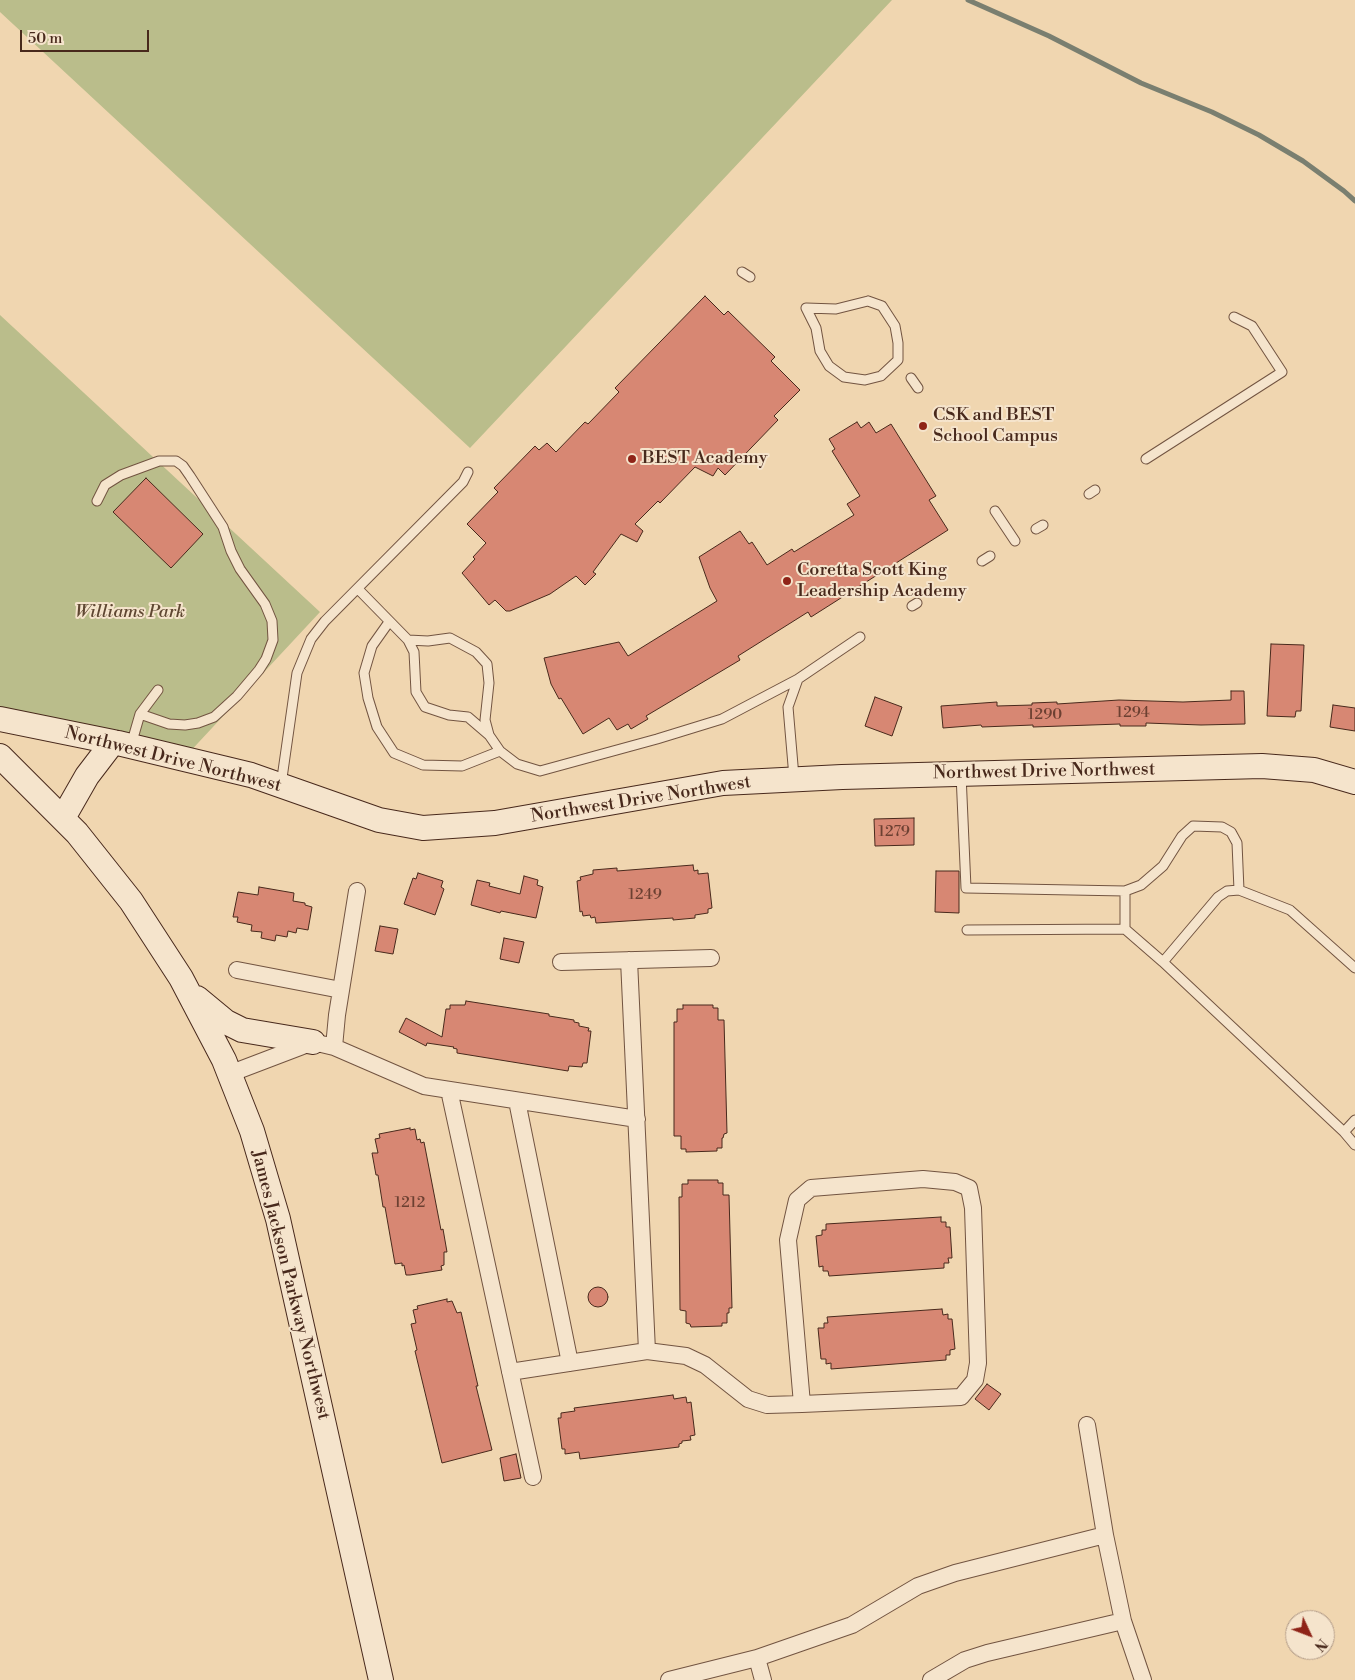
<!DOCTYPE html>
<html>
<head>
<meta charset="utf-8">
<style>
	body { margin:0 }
	#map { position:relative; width:1355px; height:1680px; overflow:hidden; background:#f0d6b0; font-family:"Libre Bodoni",serif }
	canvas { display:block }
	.north { position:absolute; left:1285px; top:1610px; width:50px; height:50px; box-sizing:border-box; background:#f5e4cc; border:1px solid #b09986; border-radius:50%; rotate:133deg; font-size:14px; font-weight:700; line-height:20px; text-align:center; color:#48291c }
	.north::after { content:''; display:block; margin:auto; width:18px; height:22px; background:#8f2418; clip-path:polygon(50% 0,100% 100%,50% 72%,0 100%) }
	.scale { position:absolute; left:20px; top:30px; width:129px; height:22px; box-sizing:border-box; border:2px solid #48291c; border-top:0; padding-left:6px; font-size:15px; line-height:18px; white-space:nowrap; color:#48291c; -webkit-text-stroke:4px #f5e4cc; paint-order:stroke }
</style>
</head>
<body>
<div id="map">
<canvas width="1355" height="1680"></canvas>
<div class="north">N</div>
<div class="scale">50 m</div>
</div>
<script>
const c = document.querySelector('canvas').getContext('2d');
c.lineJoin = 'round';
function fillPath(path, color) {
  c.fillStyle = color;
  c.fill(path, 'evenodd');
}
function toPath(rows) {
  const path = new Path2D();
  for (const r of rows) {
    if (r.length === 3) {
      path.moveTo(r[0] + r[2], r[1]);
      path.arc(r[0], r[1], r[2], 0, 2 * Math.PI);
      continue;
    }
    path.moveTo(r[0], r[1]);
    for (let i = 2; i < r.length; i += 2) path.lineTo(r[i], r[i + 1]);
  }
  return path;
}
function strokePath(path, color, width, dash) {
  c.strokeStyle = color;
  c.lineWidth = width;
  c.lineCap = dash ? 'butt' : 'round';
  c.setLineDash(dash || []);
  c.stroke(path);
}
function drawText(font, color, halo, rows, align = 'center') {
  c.font = font + ' "Libre Bodoni",serif';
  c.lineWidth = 4;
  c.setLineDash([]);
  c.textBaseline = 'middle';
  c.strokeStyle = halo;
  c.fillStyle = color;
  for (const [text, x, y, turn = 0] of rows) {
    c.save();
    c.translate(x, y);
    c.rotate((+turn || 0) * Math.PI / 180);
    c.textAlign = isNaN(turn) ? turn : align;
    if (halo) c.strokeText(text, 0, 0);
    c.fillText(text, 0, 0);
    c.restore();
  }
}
const green = toPath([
	[0,0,892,0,470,448,0,12],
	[0,315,320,612,185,757,0,719]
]);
const stream = toPath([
	[968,0,1049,36,1141,83,1212,112,1259,135,1303,161,1344,191,1355,201]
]);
const building = toPath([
	[705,296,724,315,728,311,775,357,771,361,800,390,774,416,778,420,725,475,718,468,713,476,695,467,660,503,658,501,635,524,643,531,637,542,621,534,593,572,596,574,585,585,576,576,550,594,510,611,506,611,495,600,489,605,462,573,475,559,473,557,486,543,467,524,498,492,494,488,535,446,539,450,547,443,556,452,585,422,588,424,619,392,615,388,705,296],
	[857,422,861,428,869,422,876,433,891,424,936,496,929,500,948,530,811,617,808,612,738,656,740,660,646,716,648,719,631,729,628,724,617,730,609,718,583,734,561,698,559,699,551,684,544,658,619,642,628,656,717,601,710,588,699,557,740,531,749,544,752,542,767,565,792,549,794,552,854,515,847,504,860,496,832,451,835,449,829,439,857,422],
	[146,478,203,534,171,568,113,512,146,478],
	[1271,644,1304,645,1301,711,1296,711,1295,717,1267,716,1271,644],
	[1231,691,1244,691,1245,724,1201,725,1146,723,1146,726,1120,726,1120,724,1033,727,1033,725,982,727,981,725,943,728,941,706,997,702,997,706,1032,705,1032,703,1057,702,1057,704,1119,700,1183,702,1231,700,1231,691],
	[875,697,902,707,892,736,865,726,875,697],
	[1333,705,1355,708,1355,731,1330,727,1333,705],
	[914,818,914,845,875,846,874,819,914,818],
	[693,865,694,871,698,870,698,874,708,873,712,908,708,909,708,913,695,915,695,918,673,920,673,918,596,923,595,917,591,918,590,915,583,916,582,911,580,912,577,881,581,880,580,877,593,874,593,870,617,868,617,871,693,865],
	[936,871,959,871,959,913,935,912,936,871],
	[418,873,443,881,441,887,444,889,435,915,404,904,413,878,416,879,418,873],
	[524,876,538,880,537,885,543,887,536,918,501,911,500,913,471,905,477,880,490,883,489,886,520,894,524,876],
	[259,887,294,893,293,901,305,903,305,905,312,907,308,930,297,928,296,933,288,931,287,937,276,935,275,941,261,938,262,932,251,931,252,925,237,922,238,917,233,917,238,892,258,895,259,887],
	[380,926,398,929,393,954,375,951,380,926],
	[504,938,524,942,519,963,500,959,504,938],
	[466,1001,549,1014,549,1016,574,1020,574,1022,579,1023,579,1026,589,1028,588,1031,591,1031,587,1063,583,1063,582,1067,569,1066,568,1071,457,1053,457,1049,453,1048,454,1047,427,1043,426,1046,399,1032,406,1018,442,1037,446,1009,450,1009,450,1005,465,1005,466,1001],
	[683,1005,713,1005,713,1008,718,1008,718,1020,724,1020,727,1133,724,1134,723,1138,722,1138,722,1148,717,1148,717,1151,686,1152,686,1149,681,1149,681,1136,674,1136,674,1022,677,1022,677,1009,683,1009,683,1005],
	[410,1128,410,1130,415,1129,417,1140,420,1139,421,1143,424,1142,441,1230,443,1229,447,1252,444,1252,444,1265,441,1266,442,1270,410,1275,406,1275,404,1265,402,1266,402,1263,395,1264,385,1207,383,1207,378,1175,376,1175,372,1153,378,1153,375,1139,380,1138,379,1134,410,1128],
	[688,1180,718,1180,718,1183,723,1183,723,1195,729,1195,732,1308,729,1308,729,1313,727,1313,727,1323,722,1323,722,1326,691,1327,690,1324,686,1323,686,1311,680,1310,679,1197,682,1197,682,1184,688,1184,688,1180],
	[941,1217,941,1222,946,1222,946,1227,950,1227,952,1258,948,1258,949,1263,944,1263,944,1268,829,1276,828,1271,823,1271,823,1266,819,1267,816,1236,822,1235,822,1230,826,1230,826,1224,941,1217],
	[598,1297,10],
	[447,1299,447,1302,452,1301,457,1313,461,1312,478,1386,476,1386,492,1450,442,1463,415,1351,417,1350,411,1324,416,1323,413,1310,418,1309,417,1306,447,1299],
	[942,1309,943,1315,948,1314,948,1319,952,1319,955,1349,950,1350,950,1355,946,1355,946,1360,831,1369,831,1363,826,1364,826,1359,821,1359,818,1328,824,1328,824,1323,828,1323,827,1317,942,1309],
	[987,1384,1001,1394,989,1410,975,1399,987,1384],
	[673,1395,674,1399,686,1397,687,1403,691,1402,695,1435,690,1436,691,1440,682,1441,682,1443,679,1444,679,1447,580,1459,579,1452,565,1454,565,1449,562,1449,558,1418,561,1418,561,1413,575,1411,574,1408,673,1395],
	[516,1454,521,1478,504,1481,500,1458,516,1454]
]);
const lane = toPath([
	[742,272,750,277],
	[868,301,882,306,895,326,898,343,898,360,881,376,865,380,844,377,829,366,820,351,816,328,806,308,836,309,868,301],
	[911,378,918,388],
	[1146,459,1282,372,1252,326,1234,317],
	[1089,494,1095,490],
	[97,501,105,485,121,475,159,461,176,461,183,466,190,476,223,527,231,551,240,569,265,604,272,621,273,640,266,659,259,670,237,696,214,717,198,723,185,725,169,724,140,714],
	[995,511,1015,541],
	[1036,529,1043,525],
	[982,561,990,556],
	[358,589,408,640,414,652,416,692,425,707,449,715,468,717,489,735],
	[912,606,917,603],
	[389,622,372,646,364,673,368,698,377,727,394,753,423,765,462,766,500,751,517,764,540,771,657,739,722,719,798,679],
	[408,640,428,641,450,638,476,652,487,664,489,683,485,720,489,735,500,751],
	[131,745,140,714,158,690],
	[961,774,966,888,1125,891,1125,929,967,930],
	[794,777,788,707,798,679,860,637],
	[281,785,297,673,311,639,325,621,463,482,468,472],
	[1125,891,1141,885,1163,866,1182,836,1193,826,1222,827,1231,832,1237,843,1239,890],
	[1125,929,1163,962,1344,1132],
	[1163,962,1218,897,1227,891,1239,890,1290,910,1355,968],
	[1355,1120,1344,1132,1355,1145]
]);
const street = toPath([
	[629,960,647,1351],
	[561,962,711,958],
	[237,970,341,990],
	[334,1047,337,1015,357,891],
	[229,1074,313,1042,334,1047,424,1086,637,1119],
	[449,1090,533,1477],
	[517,1101,570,1363],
	[510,1372,647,1351,686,1356,705,1365,748,1399,767,1405,802,1404,961,1397,975,1380,978,1363,973,1208,969,1188,955,1182,923,1179,811,1188,797,1200,788,1240,802,1404],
	[1105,1535,1123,1621,1143,1680],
	[757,1658,763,1680],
	[669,1680,757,1658,852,1625,918,1586,955,1573,1105,1535,1087,1425],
	[931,1680,965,1660,987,1653,1123,1621]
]);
const secondary = toPath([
	[0,719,118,743,251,775,379,820,423,828,495,823,723,783,842,777,1262,766,1314,770,1355,782],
	[0,756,77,833,131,901,181,978,224,1060,252,1131,278,1219,381,1680],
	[63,818,87,776,113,742],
	[197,998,226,1022,242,1030,313,1042]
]);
const markers = [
	[923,426,5,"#8f2418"],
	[632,459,5,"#8f2418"],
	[787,581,5,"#8f2418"]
];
const numberNames = [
	["1294",1133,713],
	["1290",1045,715],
	["1279",894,832],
	["1249",645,895],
	["1212",410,1203]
];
const poiNames = [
	["CSK and BEST",933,416],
	["School Campus",933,437],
	["BEST Academy",642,459],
	["Coretta Scott King",797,571],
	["Leadership Academy",797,592]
];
const parkNames = [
	["Williams Park",130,613]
];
const streetNames = [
	["Northwest Drive Northwest",173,760,14],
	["Northwest Drive Northwest",1044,772,-1],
	["Northwest Drive Northwest",641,800,-9],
	["James Jackson Parkway Northwest",290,1285,76]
];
fillPath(green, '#babd8b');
strokePath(stream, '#7a7f70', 5);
fillPath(building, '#d78773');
strokePath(building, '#48291c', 1);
strokePath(lane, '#725441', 11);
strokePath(street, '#725441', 18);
strokePath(secondary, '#48291c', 26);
strokePath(lane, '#f5e4cc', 9);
strokePath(street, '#f5e4cc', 16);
strokePath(secondary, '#f5e4cc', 24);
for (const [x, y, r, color] of markers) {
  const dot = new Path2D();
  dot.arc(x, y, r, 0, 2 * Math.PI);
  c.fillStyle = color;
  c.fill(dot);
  strokePath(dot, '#f5e4cc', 2);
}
drawText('15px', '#6c4032', null, numberNames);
drawText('18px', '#48291c', '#f5e4cc', poiNames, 'left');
drawText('italic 18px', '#5f4732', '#f5e4cc', parkNames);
drawText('18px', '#48291c', '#f5e4cc', streetNames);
</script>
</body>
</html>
